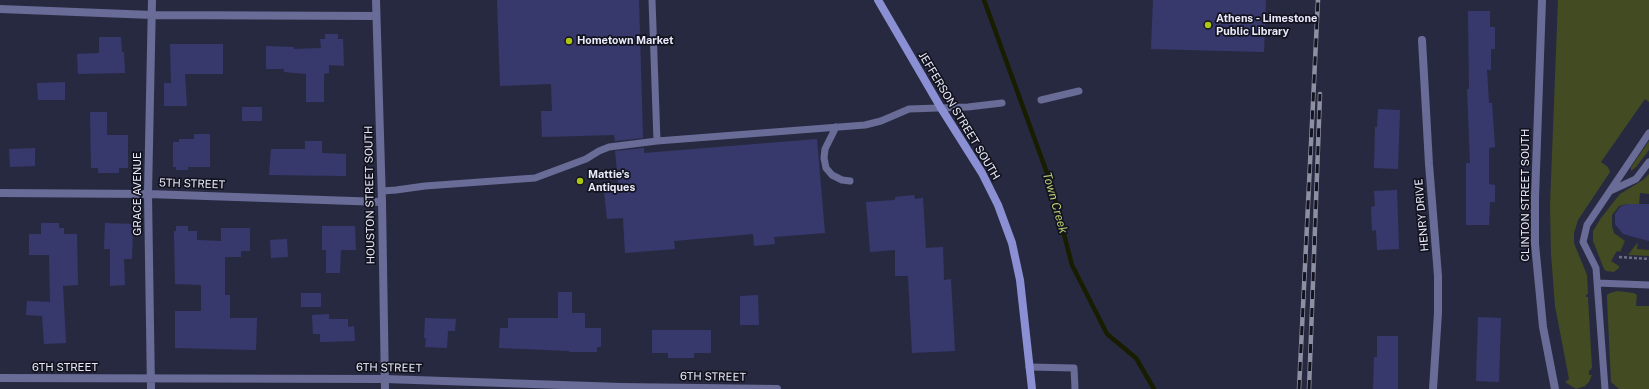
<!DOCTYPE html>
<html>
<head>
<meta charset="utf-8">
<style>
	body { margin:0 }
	canvas { display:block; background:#272941 }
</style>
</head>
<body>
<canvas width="1649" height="389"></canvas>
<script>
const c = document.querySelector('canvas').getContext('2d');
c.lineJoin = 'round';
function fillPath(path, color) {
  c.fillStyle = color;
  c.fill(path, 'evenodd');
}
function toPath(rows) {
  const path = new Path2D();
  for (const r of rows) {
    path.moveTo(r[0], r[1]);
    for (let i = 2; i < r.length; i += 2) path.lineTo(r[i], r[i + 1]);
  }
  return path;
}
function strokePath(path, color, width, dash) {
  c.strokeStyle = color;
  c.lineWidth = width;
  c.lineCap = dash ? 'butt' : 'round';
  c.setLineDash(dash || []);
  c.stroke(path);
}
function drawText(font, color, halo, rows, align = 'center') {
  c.font = font + ' "Public Sans",sans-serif';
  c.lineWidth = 3.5;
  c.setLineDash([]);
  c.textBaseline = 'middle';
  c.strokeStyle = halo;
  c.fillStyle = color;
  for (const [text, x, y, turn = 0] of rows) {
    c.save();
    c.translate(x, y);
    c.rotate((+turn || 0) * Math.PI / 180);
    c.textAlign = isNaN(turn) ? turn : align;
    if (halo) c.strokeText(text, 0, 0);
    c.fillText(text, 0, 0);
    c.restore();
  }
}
const green = toPath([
	[1558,0,1649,0,1649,102,1645,99,1601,162,1608,167,1610,172,1578,220,1574,233,1574,243,1587,275,1588,294,1586,295,1586,297,1588,297,1592,368,1589,371,1589,375,1592,375,1589,382,1585,386,1576,389,1565,382,1569,379,1555,306,1551,254,1550,205],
	[1649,141,1649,150,1636,167,1631,171,1631,167],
	[1649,174,1649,194,1640,193,1639,204,1627,204,1619,206,1612,215,1612,226,1614,233,1625,241,1620,252,1617,251,1611,261,1619,266,1619,268,1614,272,1606,271,1604,269,1593,241,1593,231,1601,218,1620,194,1643,180],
	[1638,242,1637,249,1649,250,1649,256,1628,255],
	[1617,291,1634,293,1637,295,1636,306,1649,306,1649,389,1619,389,1611,382,1607,299,1607,295,1610,293]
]);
const stream = toPath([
	[984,0,1051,184,1072,265,1107,334,1136,358,1154,389]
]);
const building = toPath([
	[497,0,639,0,643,138,615,141,614,135,542,137,541,111,552,111,551,84,500,86],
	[1153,0,1266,0,1264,52,1151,49],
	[1468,11,1490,11,1490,27,1495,27,1495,49,1491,49,1491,70,1487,70,1489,103,1492,103,1495,147,1489,148,1489,184,1495,185,1495,202,1490,202,1489,225,1466,225,1466,163,1470,163,1467,89,1469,89],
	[325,34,338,34,338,39,343,39,344,66,329,65,329,73,324,74,324,102,306,102,306,74,284,72,284,69,266,69,266,46,294,47,294,49,321,48,320,39,325,39],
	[99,37,121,37,122,52,124,52,125,73,78,74,77,54,99,53],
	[170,44,223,44,223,74,185,74,187,106,164,106,164,83,171,83],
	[65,82,65,100,38,100,37,83],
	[242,107,262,107,262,121,242,121],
	[1378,109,1400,110,1398,169,1374,168,1375,127,1377,127],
	[90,112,107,112,107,135,128,135,128,168,119,168,119,173,98,173,98,168,91,168],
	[194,134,210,134,210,167,188,167,188,170,176,170,176,167,173,167,173,142,179,142,179,139,194,139],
	[817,139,825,233,774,237,775,244,754,246,753,234,674,241,675,249,625,253,623,218,607,219,604,191,619,190,615,151,644,148,644,153],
	[305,141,322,141,322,153,346,154,346,176,269,175,271,149,305,149],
	[35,148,35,166,10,167,9,149],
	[1397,190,1399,249,1377,250,1376,230,1372,231,1371,207,1375,206,1374,191],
	[914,195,915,199,923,198,926,248,943,247,944,280,951,279,955,351,912,353,908,276,895,276,895,250,870,252,866,202,895,200,895,197],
	[1627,204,1649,204,1649,241,1623,234,1615,224,1615,214,1620,207],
	[41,223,59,223,59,228,64,228,64,234,77,234,78,285,63,286,66,343,44,344,42,316,26,315,27,301,50,302,49,255,29,255,29,234,41,234],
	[105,223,133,224,132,259,124,259,125,285,110,286,110,249,104,249],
	[176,226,188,226,188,231,197,231,197,240,221,241,221,228,250,228,250,251,241,251,241,257,225,257,225,295,230,295,230,318,257,318,256,350,175,348,175,311,201,311,201,285,175,284,174,231,176,231],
	[322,226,355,226,356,250,341,250,340,273,326,273,326,250,322,250],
	[287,239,288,257,271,258,270,240],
	[558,292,572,292,572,313,585,313,585,328,601,328,601,347,597,347,597,352,569,352,569,351,499,348,500,328,508,328,508,318,558,318],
	[301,293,321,293,321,307,301,307],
	[758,295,759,325,740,325,740,296],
	[329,314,329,319,348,319,348,327,354,326,355,341,320,342,320,334,313,334,312,315],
	[1478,317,1501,318,1499,382,1476,381],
	[425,318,456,319,455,331,448,331,447,348,425,347,426,338,424,338],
	[652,330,711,330,711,353,694,353,694,358,668,358,668,353,652,353],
	[1377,336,1398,336,1398,389,1373,389,1374,357,1377,357]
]);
const path = toPath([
	[1619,257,1649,259]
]);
const service = toPath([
	[652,0,657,141],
	[1041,100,1079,91],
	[836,127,825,149,824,158,826,168,832,175,842,180,850,181],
	[382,191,396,190,425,186,535,178,586,159,599,151,609,147,657,141,865,125,881,121,909,109,968,107,1002,103],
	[1610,191,1636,179,1649,162],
	[1597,283,1649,285],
	[1029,367,1074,368,1075,389],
	[1605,389,1596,268,1583,242,1587,225,1649,133]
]);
const minor = toPath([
	[0,9,152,15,376,16],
	[1422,40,1429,164,1438,276,1438,313,1433,389],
	[0,193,148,194,382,202],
	[0,378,385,379,621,387,777,389],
	[151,389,148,194,152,0]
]);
const tertiary = toPath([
	[376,0,382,202,385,389],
	[1542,0,1535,197,1535,244,1543,327,1555,389]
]);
const secondary = toPath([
	[878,0,941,108,982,173,998,205,1012,243,1020,280,1032,389]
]);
const rail = toPath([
	[1299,389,1318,0],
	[1309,389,1320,94]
]);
const markers = [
	[1208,25,4,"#acc611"],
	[569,41,4,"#acc611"],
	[580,181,4,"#acc611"]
];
const poiNames = [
	["Athens - Limestone",1216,19],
	["Public Library",1216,32],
	["Hometown Market",577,41],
	["Mattie's",588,175],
	["Antiques",588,188]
];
const streetNames = [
	["JEFFERSON STREET SOUTH",959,116,59],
	["5TH STREET",192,184,2],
	["GRACE AVENUE",138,194,-90],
	["HOUSTON STREET SOUTH",370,195,-91],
	["CLINTON STREET SOUTH",1526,195,-90],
	["HENRY DRIVE",1422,215,-95],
	["6TH STREET",65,368],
	["6TH STREET",389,368,1],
	["6TH STREET",713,377,1]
];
const waterNames = [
	["Town Creek",1055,203,74]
];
fillPath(green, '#424b21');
strokePath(stream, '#181d00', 4.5);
fillPath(building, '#37396c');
strokePath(path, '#6d6f84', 2.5, [3, 2]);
strokePath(service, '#686c96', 7);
strokePath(minor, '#686c96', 8);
strokePath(tertiary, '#686c96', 8);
strokePath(secondary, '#8a90d3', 8);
strokePath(rail, '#8d8fa3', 4.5);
strokePath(rail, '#12131e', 3, [9]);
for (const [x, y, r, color] of markers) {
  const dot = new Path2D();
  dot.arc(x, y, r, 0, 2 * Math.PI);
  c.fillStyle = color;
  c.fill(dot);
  strokePath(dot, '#12131e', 1.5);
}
drawText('bold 11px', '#e7e9f9', '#12131e', poiNames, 'left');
drawText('11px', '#e7e9f9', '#12131e', streetNames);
drawText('italic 12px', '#bacd74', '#12131e', waterNames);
</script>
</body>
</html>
